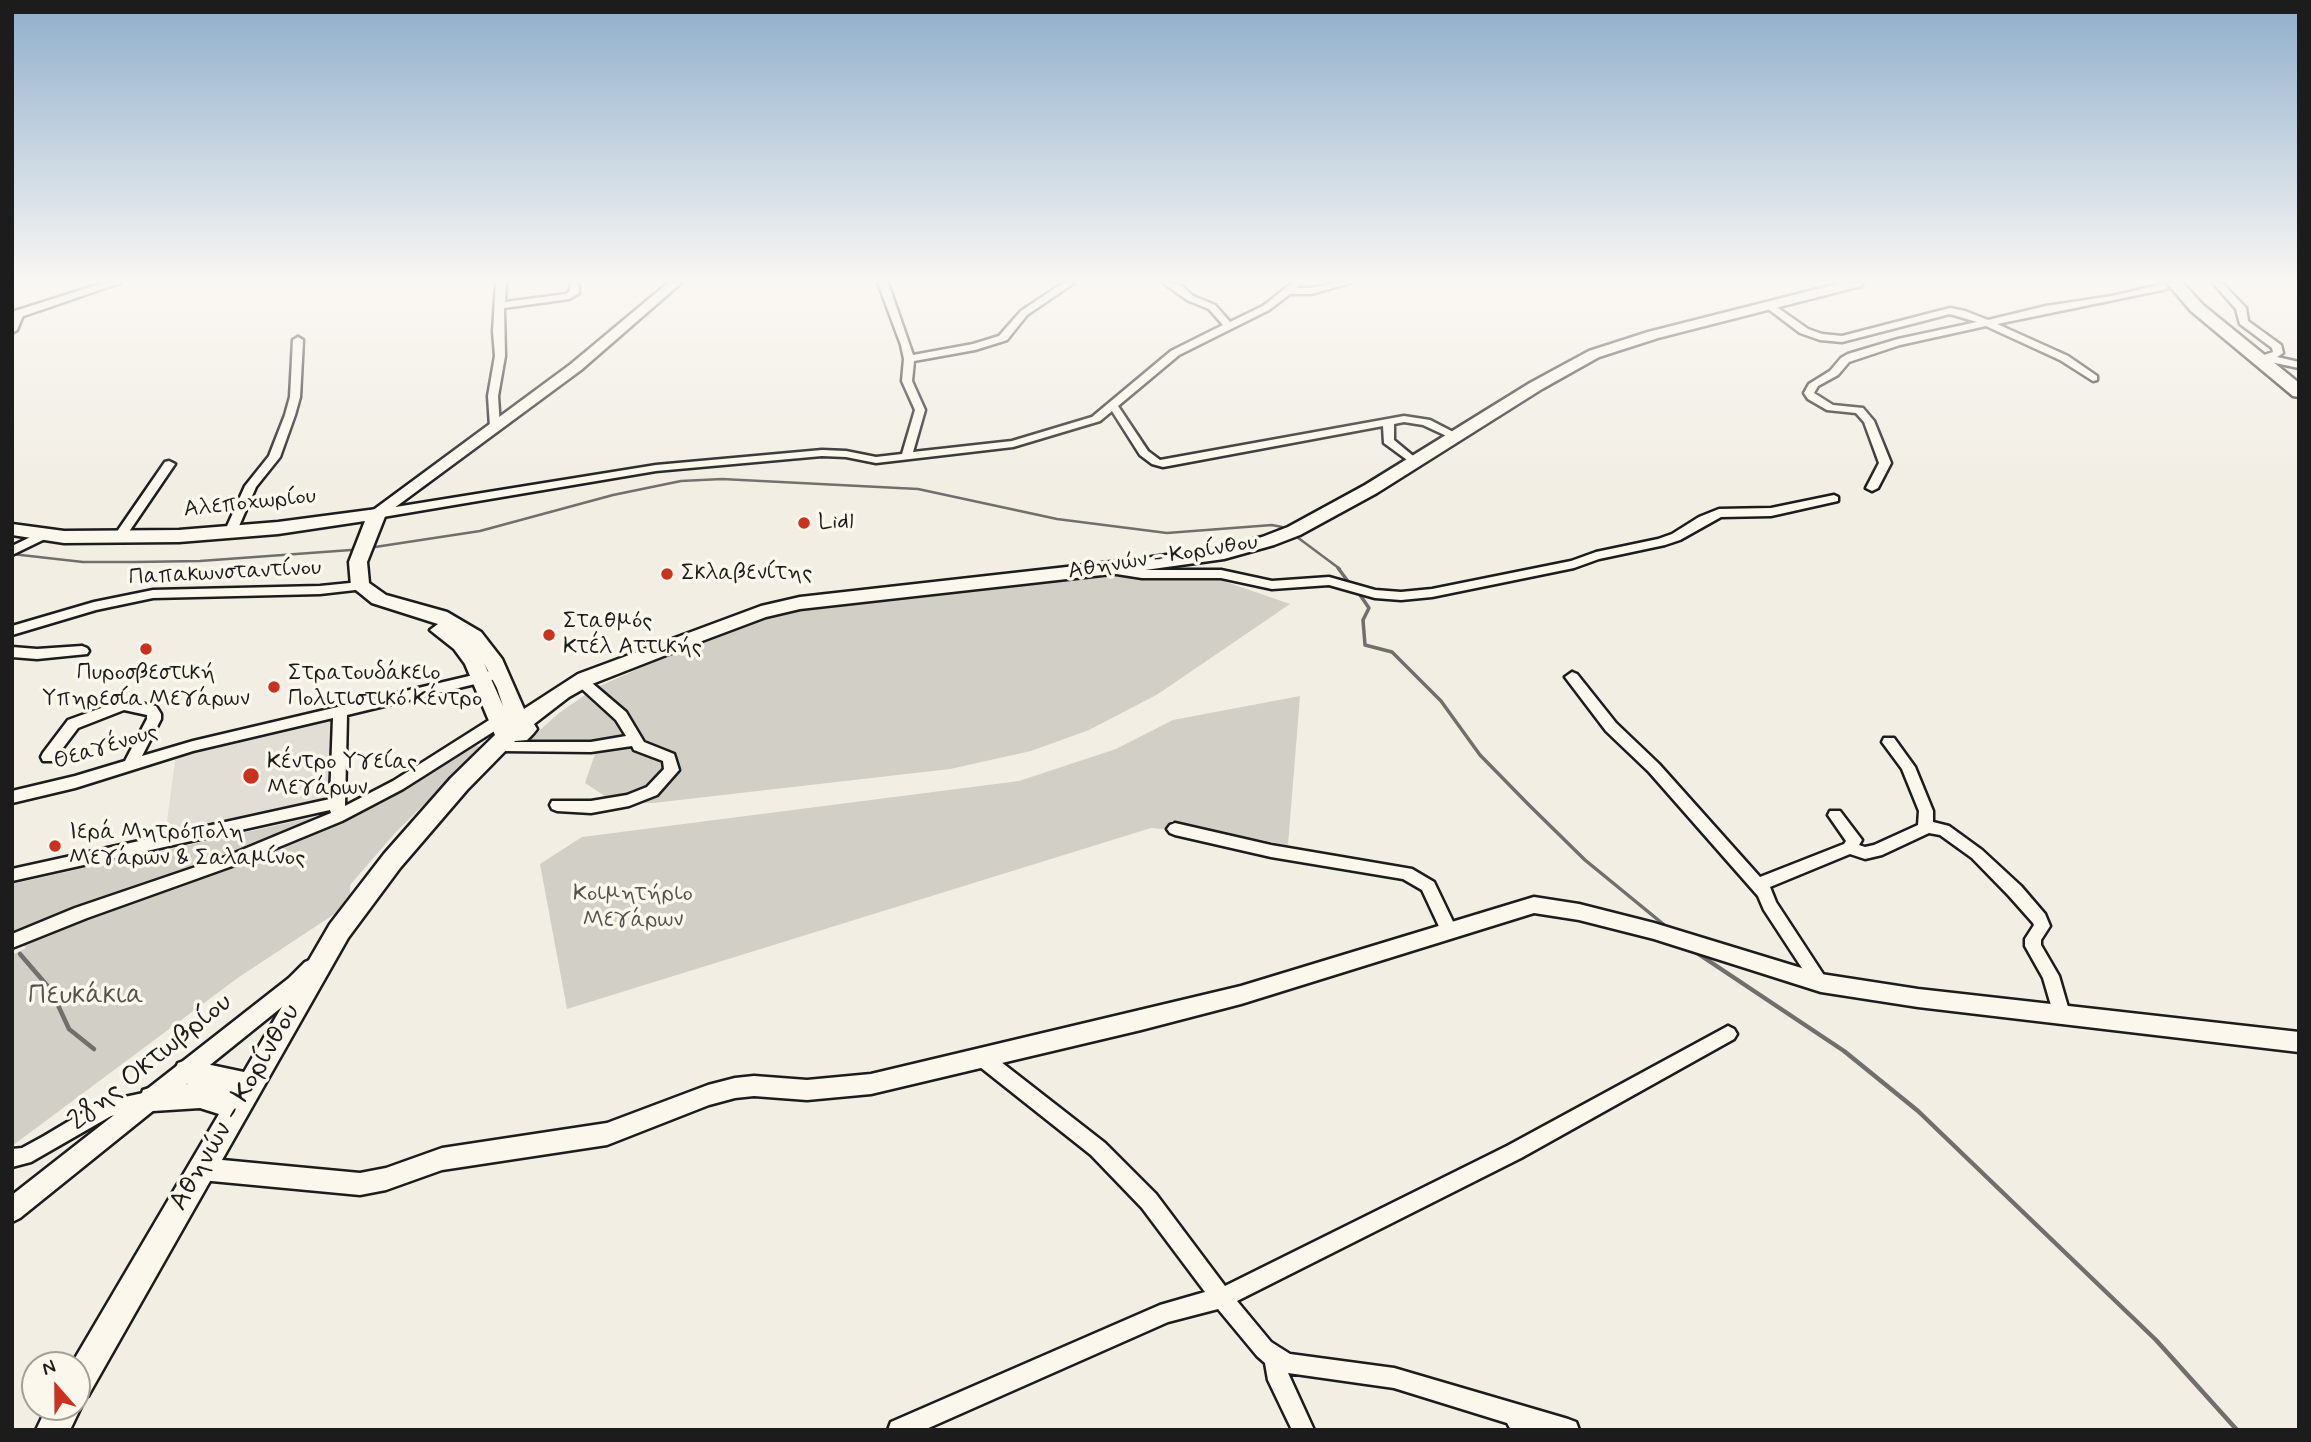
<!DOCTYPE html>
<html>
<head>
<meta charset="utf-8">
<style>
	body { margin:0 }
	#map { position:relative; width:2311px; height:1442px; overflow:hidden; background:#f2eee4; font-family:Mynerve,sans-serif }
	canvas { display:block }
	.frame { position:absolute; inset:0; border:14px solid #1c1c1c; pointer-events:none }
	.north { position:absolute; left:21px; top:1351px; width:70px; height:70px; box-sizing:border-box; background:#fbf7ec; border:2px solid #a29f99; border-radius:50%; rotate:339deg; font-size:19px; font-weight:700; line-height:28px; text-align:center; color:#1c1c1c }
	.north::after { content:''; display:block; margin:auto; width:24px; height:32px; background:#c8321e; clip-path:polygon(50% 0,100% 100%,50% 72%,0 100%) }
</style>
</head>
<body>
<div id="map">
<canvas width="2311" height="1442"></canvas>
<div class="frame"></div>
<div class="north">N</div>
</div>
<script>
const c = document.querySelector('canvas').getContext('2d');
c.lineJoin = 'round';
function fillPath(path, color) {
  c.fillStyle = color;
  c.fill(path, 'evenodd');
}
function toPath(rows) {
  const path = new Path2D();
  for (const r of rows) {
    path.moveTo(r[0], r[1]);
    for (let i = 2; i < r.length; i += 2) path.lineTo(r[i], r[i + 1]);
  }
  return path;
}
function strokePath(path, color, width, dash) {
  c.strokeStyle = color;
  c.lineWidth = width;
  c.lineCap = dash ? 'butt' : 'round';
  c.setLineDash(dash || []);
  c.stroke(path);
}
function drawText(font, color, halo, rows, align = 'center') {
  c.font = font + ' Mynerve,sans-serif';
  c.lineWidth = 7;
  c.setLineDash([]);
  c.textBaseline = 'middle';
  c.strokeStyle = halo;
  c.fillStyle = color;
  for (const [text, x, y, turn = 0] of rows) {
    c.save();
    c.translate(x, y);
    c.rotate((+turn || 0) * Math.PI / 180);
    c.textAlign = isNaN(turn) ? turn : align;
    if (halo) c.strokeText(text, 0, 0);
    c.fillText(text, 0, 0);
    c.restore();
  }
}
const built = toPath([
	[332,715,328,798,165,835,176,754]
]);
const green = toPath([
	[1117,576,1212,577,1290,604,1158,694,1089,730,1031,751,950,769,653,803,614,802,585,783,596,751,522,746,559,713,595,688,695,644,773,616,847,602],
	[1300,696,1288,845,1240,836,1151,828,567,1009,540,864,582,837,1019,781,1116,749,1173,720],
	[474,744,481,748,395,833,350,885,350,895,336,913,239,977,12,1146,12,955,26,948,22,944,45,933,193,882,316,832,400,791],
	[328,814,161,878,81,905,12,935,12,884]
]);
const streamFar2 = toPath([
	[1297,537,1340,569],
	[375,547,480,531,613,495,681,481,722,479,918,489,1057,519,1167,533,1272,525,1282,527],
	[12,554,83,562,135,562,200,561,351,550]
]);
const streamFar1 = toPath([
	[1338,568,1350,584],
	[1358,592,1369,608,1363,620,1365,645,1392,652,1441,701,1480,755,1529,805,1585,860,1668,928]
]);
const stream = toPath([
	[1694,951,1844,1051,1918,1111,2156,1340,2237,1430],
	[20,954,51,990,69,1029,94,1049]
]);
const minor = toPath([
	[496,283,506,283,505,302,566,294,569,292,571,284,574,283,579,286,579,293,569,299,504,308,505,356,498,396,500,427,495,430,490,427,488,396,495,356,493,331,496,283],
	[878,283,888,283,913,355,973,344,999,336,1021,311,1063,283,1074,283,1027,315,1007,340,975,350,914,361,912,381,925,410,913,452,1012,441,1092,417,1171,351,1223,325,1209,309,1187,300,1163,283,1174,283,1182,286,1193,296,1215,305,1230,322,1263,306,1292,283,1301,283,1296,288,1311,288,1335,283,1350,283,1311,294,1290,294,1269,310,1179,355,1118,406,1148,451,1160,460,1404,416,1430,420,1461,436,1459,438,1451,438,1423,425,1404,422,1394,424,1394,440,1418,460,1418,464,1414,465,1384,443,1383,426,1163,467,1152,464,1140,455,1112,411,1100,421,1013,447,876,463,846,457,822,456,656,471,377,518,371,514,377,510,656,465,822,450,846,451,876,457,902,454,915,410,902,381,904,359,901,345,878,283],
	[2213,283,2222,283,2246,308,2248,321,2281,345,2283,353,2277,357,2299,362,2299,368,2261,360,2261,356,2273,352,2272,348,2240,324,2236,309,2213,283],
	[2164,284,2167,285,2167,289,1997,324,2068,356,2097,376,2097,380,2093,381,2060,360,1986,326,1900,345,1849,362,1838,375,1818,386,1814,393,1833,405,1863,408,1874,421,1891,463,1878,488,1872,491,1866,488,1879,463,1864,422,1856,413,1827,410,1808,399,1804,393,1809,384,1830,371,1841,358,1848,354,1898,339,1977,322,1950,314,1842,342,1820,340,1800,333,1763,305,1771,303,1808,329,1822,334,1842,336,1950,308,1965,311,1988,320,2046,306,2112,296,2164,284],
	[19,310,24,313,17,330,12,333,12,318,16,311,19,310],
	[298,337,303,340,300,397,295,415,280,457,256,487,236,533,234,536,226,536,224,533,245,486,269,456,285,415,290,397,293,340,298,337],
	[169,461,175,464,122,542,114,542,112,539,114,536,165,462,169,461],
	[1834,495,1838,497,1838,501,1771,516,1721,517,1680,540,1665,545,1599,559,1574,568,1432,597,1401,600,1375,598,1329,585,1272,589,1221,578,1142,578,1110,573,1104,569,1110,565,1142,570,1221,570,1272,581,1329,577,1375,590,1401,592,1432,589,1571,561,1596,552,1658,539,1672,534,1699,517,1719,509,1771,508,1834,495],
	[43,531,47,532,49,535,47,538,12,555,12,546,43,531],
	[360,582,366,586,364,589,320,594,153,598,96,610,12,635,12,626,94,602,153,590,320,586,360,582],
	[82,646,87,648,89,651,87,654,37,659,12,657,12,647,37,649,82,646],
	[499,669,504,671,506,674,504,677,347,715,345,806,393,781,494,717,504,717,506,721,504,725,403,789,342,821,235,865,87,918,12,948,12,934,75,908,225,857,331,813,330,810,12,881,12,869,330,799,333,718,193,751,75,788,12,803,12,791,75,776,125,761,147,719,147,715,124,710,78,728,53,761,43,761,41,757,43,753,68,720,123,700,156,706,161,714,161,719,142,756,193,741,499,669],
	[1572,672,1577,674,1616,723,1659,764,1760,877,1844,844,1846,841,1828,815,1830,811,1840,811,1859,836,1862,840,1859,845,1865,847,1874,845,1918,825,1919,811,1902,769,1882,742,1884,738,1894,738,1915,767,1933,811,1933,822,1949,826,1982,850,2021,886,2045,914,2050,926,2041,940,2041,945,2059,976,2070,1014,2067,1019,2061,1021,2055,1019,2043,978,2025,946,2025,939,2034,925,2033,923,2009,896,1972,858,1940,835,1929,833,1882,855,1865,859,1850,854,1770,887,1776,902,1829,983,1827,988,1821,990,1815,988,1764,910,1758,896,1649,772,1606,731,1565,677,1572,672],
	[587,681,592,683,626,712,644,742,674,754,679,770,657,795,629,806,591,813,557,811,552,809,550,805,552,801,591,801,627,795,647,787,664,769,663,761,634,750,632,746,591,752,502,751,500,747,507,742,591,742,626,736,616,720,582,689,580,686,582,683,587,681],
	[1175,823,1271,845,1412,869,1434,882,1457,930,1455,935,1449,937,1443,935,1422,890,1403,879,1271,857,1175,835,1170,833,1167,829,1170,825,1175,823],
	[1728,1026,1734,1029,1737,1034,1734,1039,1521,1158,1237,1301,1271,1342,1290,1354,1394,1368,1568,1419,1576,1422,1579,1430,1511,1430,1507,1423,1394,1388,1288,1373,1314,1430,1292,1430,1268,1380,1265,1363,1257,1356,1218,1309,1168,1322,924,1430,888,1430,891,1422,1160,1305,1205,1292,1142,1208,1091,1155,975,1063,972,1057,975,1051,981,1049,987,1051,1105,1143,1156,1194,1225,1286,1507,1146,1728,1026],
	[148,1092,154,1094,157,1100,154,1106,111,1116,31,1162,12,1167,12,1149,22,1148,44,1136,101,1102,148,1092]
]);
const tertiary = toPath([
	[103,283,120,283,12,320,12,312,103,283],
	[668,283,681,283,581,370,382,517,372,517,370,514,372,511,571,364,668,283],
	[1534,897,1579,904,1654,923,1821,974,1918,989,2299,1032,2299,1052,1918,1007,1821,992,1654,939,1579,920,1534,913,1241,1004,1141,1030,871,1094,807,1100,754,1096,735,1098,709,1105,607,1145,442,1170,386,1190,360,1195,201,1180,193,1177,189,1169,193,1161,201,1158,360,1173,386,1168,442,1148,607,1123,708,1085,735,1078,754,1076,807,1080,871,1074,1241,986,1534,897],
	[312,959,319,962,322,968,303,990,20,1218,12,1222,12,1195,289,978,305,962,312,959]
]);
const secondary = toPath([
	[1841,283,1863,283,1861,286,1658,338,1599,357,1542,389,1377,493,1300,535,1274,545,1224,559,1138,571,800,609,766,617,702,641,592,684,569,697,534,724,537,729,533,734,527,740,515,741,467,790,400,868,348,938,88,1396,78,1400,81,1407,70,1430,36,1430,47,1407,77,1407,77,1365,71,1365,219,1114,200,1108,153,1111,143,1108,140,1099,143,1090,153,1087,188,1084,178,1081,174,1072,178,1063,187,1060,244,1072,330,924,384,854,451,778,495,735,465,664,454,649,430,630,438,624,372,603,351,586,349,562,365,521,278,534,179,542,64,543,12,535,12,524,64,531,179,530,278,522,377,509,383,510,386,514,367,562,369,583,386,595,447,612,481,632,502,659,524,709,578,674,761,606,800,597,1138,559,1224,547,1262,537,1288,527,1365,485,1530,383,1589,351,1648,332,1841,283],
	[484,663,497,688,503,706,484,663]
]);
const primary = toPath([
	[2167,283,2183,283,2203,305,2299,383,2299,397,2293,396,2191,311,2167,283]
]);
const markers = [
	[804,523,7,"#c8321e"],
	[667,574,7,"#c8321e"],
	[549,635,7,"#c8321e"],
	[146,649,7,"#c8321e"],
	[274,687,7,"#c8321e"],
	[251,776,9,"#c8321e"],
	[55,846,7,"#c8321e"]
];
const streetNames = [
	["Αλεποχωρίου",250,504,-6],
	["Αθηνών - Κορίνθου",1163,558,-9],
	["Παπακωνσταντίνου",225,574,-3],
	["Θεαγένους",106,748,-17]
];
const poiNames = [
	["Lidl",818,523],
	["Σκλαβενίτης",681,574],
	["Σταθμός",563,622],
	["Κτέλ Αττικής",563,648],
	["Πυροσβεστική",146,674,"center"],
	["Υπηρεσία Μεγάρων",146,700,"center"],
	["Στρατουδάκειο",288,674],
	["Πολιτιστικό Κέντρο",288,700],
	["Κέντρο Υγείας",267,763],
	["Μεγάρων",267,789],
	["Ιερά Μητρόπολη",69,833],
	["Μεγάρων & Σαλαμίνος",69,859]
];
const parkNames = [
	["Κοιμητήριο",633,895],
	["Μεγάρων",633,921]
];
const nearParknames = [
	["Πευκάκια",86,997]
];
const nearStreetnames = [
	["28ης Οκτωβρίου",151,1063,-39],
	["Αθηνών - Κορίνθου",236,1108,-60]
];
fillPath(built, '#e2ded5');
fillPath(green, '#d2cfc6');
strokePath(streamFar2, '#716f6b', 2.5);
strokePath(streamFar1, '#716f6b', 3.5);
strokePath(stream, '#716f6b', 4.5);
strokePath(minor, '#1c1c1c', 5);
strokePath(tertiary, '#1c1c1c', 5);
strokePath(secondary, '#1c1c1c', 5);
strokePath(primary, '#1c1c1c', 5);
fillPath(minor, '#fbf7ec');
fillPath(tertiary, '#fbf7ec');
fillPath(secondary, '#fbf7ec');
fillPath(primary, '#fbf7ec');
const sky = c.createLinearGradient(0, 0, 0, 485);
sky.addColorStop(0, '#8faecb');
sky.addColorStop(0.58, '#f9f7f3');
sky.addColorStop(1, '#f9f7f300');
c.fillStyle = sky;
c.fillRect(0, 0, 2311, 485);
for (const [x, y, r, color] of markers) {
  const dot = new Path2D();
  dot.arc(x, y, r, 0, 2 * Math.PI);
  c.fillStyle = color;
  c.fill(dot);
  strokePath(dot, '#fbf7ec', 2.5);
}
drawText('23px', '#1c1c1c', '#fbf7ec', streetNames);
drawText('23px', '#1c1c1c', '#fbf7ec', poiNames, 'left');
drawText('23px', '#53524f', '#fbf7ec', parkNames);
drawText('28px', '#53524f', '#fbf7ec', nearParknames);
drawText('28px', '#1c1c1c', '#fbf7ec', nearStreetnames);
</script>
</body>
</html>
